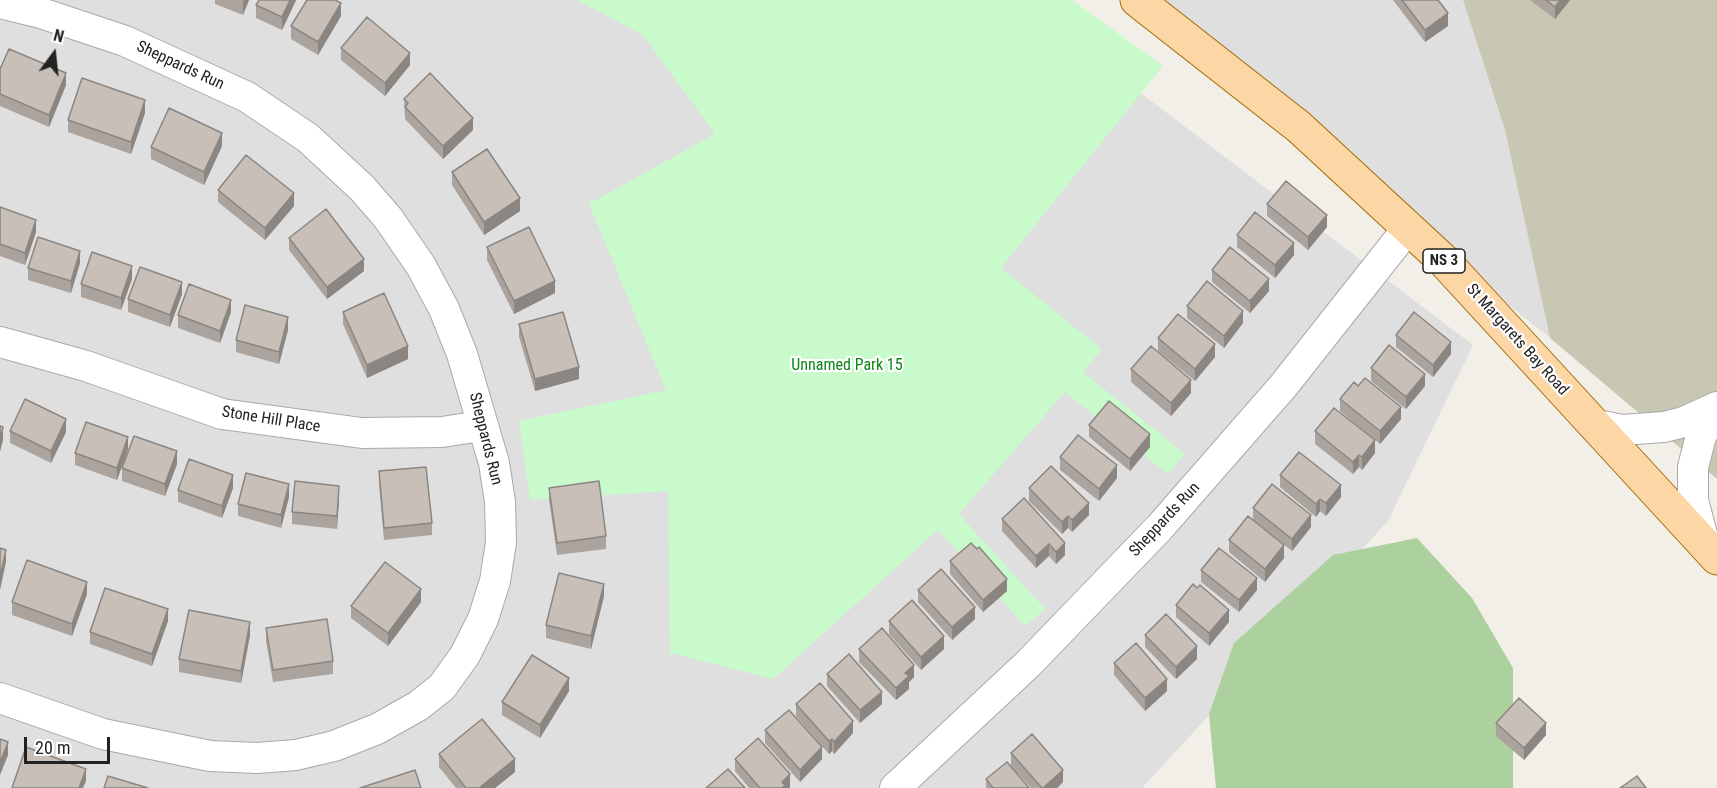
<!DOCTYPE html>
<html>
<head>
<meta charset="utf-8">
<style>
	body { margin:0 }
	#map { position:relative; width:1717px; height:788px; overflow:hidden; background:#f2efe9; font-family:"Roboto Condensed",sans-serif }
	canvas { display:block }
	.north { position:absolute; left:24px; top:24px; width:60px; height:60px; -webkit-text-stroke:4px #fff; paint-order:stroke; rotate:15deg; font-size:16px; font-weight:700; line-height:24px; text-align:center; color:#222 }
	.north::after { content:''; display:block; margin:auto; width:21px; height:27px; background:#222; clip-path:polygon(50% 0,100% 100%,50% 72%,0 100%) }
	.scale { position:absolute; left:24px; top:737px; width:86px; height:27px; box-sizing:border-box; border:3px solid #222; border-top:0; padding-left:8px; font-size:18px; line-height:21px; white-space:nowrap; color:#222; -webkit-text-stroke:4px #fff; paint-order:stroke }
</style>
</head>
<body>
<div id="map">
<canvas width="1717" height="788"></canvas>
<div class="north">N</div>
<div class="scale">20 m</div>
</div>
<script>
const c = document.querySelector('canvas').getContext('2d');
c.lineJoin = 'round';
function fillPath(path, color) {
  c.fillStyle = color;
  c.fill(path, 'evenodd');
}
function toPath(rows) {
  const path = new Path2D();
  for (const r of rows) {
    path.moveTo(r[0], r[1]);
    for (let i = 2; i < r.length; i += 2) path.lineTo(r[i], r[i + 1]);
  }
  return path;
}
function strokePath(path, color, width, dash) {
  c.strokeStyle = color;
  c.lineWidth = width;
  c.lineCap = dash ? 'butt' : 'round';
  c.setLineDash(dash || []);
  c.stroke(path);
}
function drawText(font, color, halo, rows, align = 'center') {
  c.font = font + ' "Roboto Condensed",sans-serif';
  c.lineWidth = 4.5;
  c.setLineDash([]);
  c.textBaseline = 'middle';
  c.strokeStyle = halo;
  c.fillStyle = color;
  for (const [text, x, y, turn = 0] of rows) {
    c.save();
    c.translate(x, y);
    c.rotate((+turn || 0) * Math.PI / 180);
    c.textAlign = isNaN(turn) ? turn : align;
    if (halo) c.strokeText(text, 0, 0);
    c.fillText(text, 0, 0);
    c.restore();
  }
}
const residential = toPath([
	[0,0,1018,0,1473,345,1388,521,1142,788,0,788],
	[1128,0,1463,0,1505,130,1550,338]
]);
const construction = toPath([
	[1463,0,1717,0,1717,479,1550,338,1505,130]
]);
const forest = toPath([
	[1417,538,1472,598,1513,668,1513,788,1216,788,1209,714,1234,643,1333,555]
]);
const park = toPath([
	[577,0,1072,0,1163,66,1001,268,1102,349,1083,372,1185,454,1168,474,1065,392,959,514,1045,609,1025,626,938,530,773,679,670,653,668,491,530,500,519,421,666,390,589,204,715,134,643,35]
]);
const street = toPath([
	[0,3,41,13,125,41,247,97,308,138,362,188,388,218,421,266,444,309,462,354,494,463,500,502,501,542,495,581,483,619,465,655,442,687,418,706,377,729,334,746,296,755,257,758,210,756,103,734,0,698],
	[0,342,86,366,222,414,362,433,442,432,481,426],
	[1592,424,1622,430,1664,427,1684,422,1717,407],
	[1705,546,1693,500,1693,467,1701,436,1717,408],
	[895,788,1028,664,1160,527,1284,385,1408,228]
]);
const primary = toPath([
	[1137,0,1299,127,1443,260,1717,558]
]);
const wall = toPath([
	[215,0,249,0,243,15,215,4],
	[259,0,296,0,282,30,256,18,256,5],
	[1393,0,1438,0,1448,26,1425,42],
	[1530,0,1570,0,1555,19],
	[341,16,318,55,291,39,291,26],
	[341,48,410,65,385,96,341,60],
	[0,69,66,85,49,127,0,106],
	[404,99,473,130,443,159,405,119],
	[145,113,131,154,68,132,68,120],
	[222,146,204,185,151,159,151,147],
	[452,172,520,211,484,235,452,185],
	[218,190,294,206,265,240,218,202],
	[1267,204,1327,227,1308,250,1267,216],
	[0,207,36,232,25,265,0,256],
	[1237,235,1294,255,1275,278,1237,247],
	[289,238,364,271,327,299,289,250],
	[487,247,555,293,514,314,487,260],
	[80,263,71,293,28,280,28,268],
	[1212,270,1269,291,1250,313,1212,282],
	[132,279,121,310,81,297,81,284],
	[182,294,170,327,128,312,128,299],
	[1187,306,1243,323,1224,348,1187,318],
	[231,312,220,343,178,328,178,315],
	[343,312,408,359,367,378,343,324],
	[519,324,579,379,535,391,519,337],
	[288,330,279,364,236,352,236,340],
	[1396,335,1451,354,1433,377,1396,347],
	[1158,338,1215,357,1195,381,1158,351],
	[1371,368,1425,386,1406,409,1371,381],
	[1131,369,1191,393,1171,416,1131,382],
	[1358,386,1401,419,1380,444,1340,411,1340,399],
	[1089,425,1150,447,1130,471,1089,437],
	[10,431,66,432,51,463,10,443],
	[1315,431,1375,453,1362,470,1359,467,1353,474,1315,444],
	[128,449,117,480,75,465,75,453],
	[1060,457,1117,478,1099,501,1060,470],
	[177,464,165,496,122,481,122,468],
	[379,471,432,523,432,535,384,540,379,484],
	[1280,475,1341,497,1326,516,1320,511,1316,517,1280,487],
	[233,488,222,518,178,502,178,490],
	[549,488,606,536,606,549,557,555,549,500],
	[1029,488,1089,515,1072,532,1068,528,1062,534,1029,501],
	[289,497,281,528,238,516,238,504],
	[339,498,337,529,292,524,292,512],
	[1024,498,1065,555,1056,564,1049,556,1036,568,1002,531,1002,519],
	[1253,508,1311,527,1292,551,1253,520],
	[1229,540,1284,558,1265,582,1229,552],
	[977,549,1007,591,983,612,950,574,950,561],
	[1201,570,1257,590,1239,612,1201,582],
	[918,590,975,619,952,640,918,602],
	[87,594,72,636,12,615,12,602],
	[604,596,591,649,546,638,546,625],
	[421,602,388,646,351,618,351,606],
	[1176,605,1229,622,1209,646,1176,617],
	[168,621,152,666,90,644,90,632],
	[889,621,944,649,921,670,889,634],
	[266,628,333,661,333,674,273,682,266,641],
	[250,635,241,683,179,672,179,659],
	[1145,635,1197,659,1176,679,1145,647],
	[859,649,914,677,909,682,909,689,896,700,859,662],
	[1114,663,1167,691,1145,711,1114,675],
	[827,674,882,704,860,723,827,686],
	[569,691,540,738,502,715,502,702],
	[796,704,853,733,834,754,832,751,829,754,796,716],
	[1496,723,1546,735,1524,760,1496,736],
	[765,730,822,759,800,782,765,743],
	[1011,753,1063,782,1057,788,1031,788,1011,766],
	[439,754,515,772,495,788,456,788,439,767],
	[735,759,790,787,789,788,749,788,735,771],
	[986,779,1029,788,986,788]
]);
const shadedWall = toPath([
	[244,0,249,0,243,15,243,3],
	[290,0,296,0,282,30,282,17],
	[1560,0,1570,0,1555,19,1555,7],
	[341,3,341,16,318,55,318,42],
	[1448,13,1448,26,1425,42,1425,30],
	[410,53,410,65,385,96,385,83],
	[66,73,66,85,49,127,49,115],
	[145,100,145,113,131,154,131,142],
	[473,118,473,130,443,159,443,146],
	[222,133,222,146,204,185,204,172],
	[294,193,294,206,265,240,265,228],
	[520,198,520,211,484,235,484,222],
	[1327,215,1327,227,1308,250,1308,237],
	[36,220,36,232,25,265,25,253],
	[1294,243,1294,255,1275,278,1275,265],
	[80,251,80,263,71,293,71,281],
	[364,259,364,271,327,299,327,287],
	[132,266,132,279,121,310,121,298],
	[1269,279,1269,291,1250,313,1250,301],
	[555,281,555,293,514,314,514,301],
	[182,282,182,294,170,327,170,315],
	[231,300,231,312,220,343,220,331],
	[1243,311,1243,323,1224,348,1224,336],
	[288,317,288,330,279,364,279,352],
	[1451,342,1451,354,1433,377,1433,365],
	[1215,344,1215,357,1195,381,1195,369],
	[408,346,408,359,367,378,367,365],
	[579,367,579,379,535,391,535,379],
	[1425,374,1425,386,1406,409,1406,397],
	[1191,380,1191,393,1171,416,1171,403],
	[1401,407,1401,419,1380,444,1380,431],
	[66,419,66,432,51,463,51,451],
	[3,427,3,440,0,452,0,440],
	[1150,434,1150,447,1130,471,1130,459],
	[128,437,128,449,117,480,117,468],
	[1375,440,1375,453,1362,470,1362,457],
	[177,451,177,464,165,496,165,484],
	[1359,455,1359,467,1353,474,1353,462],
	[1117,465,1117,478,1099,501,1099,489],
	[233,475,233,488,222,518,222,506],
	[289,484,289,497,281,528,281,515],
	[1341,485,1341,497,1326,516,1326,503],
	[339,486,339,498,337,529,337,516],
	[1320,499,1320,511,1316,517,1316,504],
	[1089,503,1089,515,1072,532,1072,520],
	[1311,515,1311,527,1292,551,1292,539],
	[1068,516,1068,528,1062,534,1062,522],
	[1065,543,1065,555,1056,564,1056,552],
	[1049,544,1049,556,1036,568,1036,556],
	[1284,545,1284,558,1265,582,1265,569],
	[6,550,6,562,0,590,0,577],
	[1257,578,1257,590,1239,612,1239,600],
	[1007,579,1007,591,983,612,983,600],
	[87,582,87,594,72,636,72,624],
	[604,584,604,596,591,649,591,636],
	[421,589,421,602,388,646,388,633],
	[975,607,975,619,952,640,952,627],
	[168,609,168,621,152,666,152,654],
	[1229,610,1229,622,1209,646,1209,633],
	[250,622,250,635,241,683,241,671],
	[944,636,944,649,921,670,921,657],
	[1197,646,1197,659,1176,679,1176,667],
	[914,665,914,677,909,682,909,689,896,700,896,688,905,673],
	[569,678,569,691,540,738,540,725],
	[1167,679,1167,691,1145,711,1145,698],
	[882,692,882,704,860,723,860,710],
	[853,721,853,733,834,754,834,742],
	[1546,723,1546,735,1524,760,1524,748],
	[832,739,832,751,829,754,829,741],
	[8,742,8,755,0,775,0,763],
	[822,747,822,759,800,782,800,770],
	[515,759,515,772,495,788,479,788],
	[86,769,86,781,83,788,79,788],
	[1063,770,1063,782,1057,788,1043,788],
	[790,774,790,787,789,788,782,788,782,782]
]);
const building = toPath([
	[259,0,290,0,282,17,256,5,259,0],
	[307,0,335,0,341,3,318,42,291,26,307,0],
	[1402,0,1438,0,1448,13,1425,30,1402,0],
	[1546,0,1560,0,1555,7,1546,0],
	[367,17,410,53,385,83,341,48,367,17],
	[9,49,66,73,49,115,0,94,0,69,9,49],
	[430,73,473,118,443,146,405,107,408,103,404,99,430,73],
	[82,78,145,100,131,142,68,120,82,78],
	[169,108,222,133,204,172,151,147,169,108],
	[487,149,520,198,484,222,452,172,487,149],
	[246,155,294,193,265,228,218,190,246,155],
	[1286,181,1327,215,1308,237,1267,204,1286,181],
	[0,207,36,220,25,253,0,244,0,207],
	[326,209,364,259,327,287,289,238,326,209],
	[1255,212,1294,243,1275,265,1237,235,1255,212],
	[529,227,555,281,514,301,487,247,529,227],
	[38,237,80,251,71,281,28,268,38,237],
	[1230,247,1269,279,1250,301,1212,270,1230,247],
	[92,252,132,266,121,298,81,284,92,252],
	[140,267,182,282,170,315,128,299,140,267],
	[1207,281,1243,311,1224,336,1187,306,1207,281],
	[189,284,231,300,220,331,178,315,189,284],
	[384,293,408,346,367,365,343,312,384,293],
	[245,305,288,317,279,352,236,340,245,305],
	[563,312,579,367,535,379,519,324,563,312],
	[1414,312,1451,342,1433,365,1396,335,1414,312],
	[1178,314,1215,344,1195,369,1158,338,1178,314],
	[1389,345,1425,374,1406,397,1371,368,1389,345],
	[1151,346,1191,380,1171,403,1131,369,1151,346],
	[1365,378,1401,407,1380,431,1340,399,1354,382,1358,386,1365,378],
	[25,399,66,419,51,451,10,431,25,399],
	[1109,401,1150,434,1130,459,1089,425,1109,401],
	[1334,408,1375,440,1362,457,1359,455,1353,462,1315,431,1334,408],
	[86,422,128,437,117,468,75,453,86,422],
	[0,426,3,427,0,440,0,426],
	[1078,435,1117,465,1099,489,1060,457,1078,435],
	[134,436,177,451,165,484,122,468,134,436],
	[1299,452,1341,485,1326,503,1320,499,1316,504,1280,475,1299,452],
	[189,459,233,475,222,506,178,490,189,459],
	[1051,466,1089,503,1072,520,1068,516,1062,522,1029,488,1051,466],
	[426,467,432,523,384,528,379,471,426,467],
	[246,473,289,484,281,515,238,504,246,473],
	[295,481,339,486,337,516,292,512,295,481],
	[599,481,606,536,557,543,549,488,599,481],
	[1272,484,1311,515,1292,539,1253,508,1272,484],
	[1024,498,1065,543,1056,552,1049,544,1036,556,1002,519,1024,498],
	[1248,516,1284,545,1265,569,1229,540,1248,516],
	[971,543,977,549,979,547,1007,579,983,600,950,561,971,543],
	[0,548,6,550,0,577,0,548],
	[1219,548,1257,578,1239,600,1201,570,1219,548],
	[27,560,87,582,72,624,12,602,27,560],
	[385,562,421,589,388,633,351,606,385,562],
	[941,569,975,607,952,627,918,590,941,569],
	[559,573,604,584,591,636,546,625,559,573],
	[1193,584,1197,588,1200,585,1229,610,1209,633,1176,605,1193,584],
	[105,588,168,609,152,654,90,632,105,588],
	[912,600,944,636,921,657,889,621,912,600],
	[189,610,250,622,241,671,179,659,189,610],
	[1166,614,1197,646,1176,667,1145,635,1166,614],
	[327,619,333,661,273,670,266,628,327,619],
	[882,628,914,665,905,673,909,676,896,688,859,649,882,628],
	[1136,643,1167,679,1145,698,1114,663,1136,643],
	[849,654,882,692,860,710,827,674,849,654],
	[532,655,569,678,540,725,502,702,532,655],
	[820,683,853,721,834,742,832,739,829,741,796,704,820,683],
	[1519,698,1546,723,1524,748,1496,723,1519,698],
	[789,710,822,747,800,770,765,730,789,710],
	[482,719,515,759,479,788,466,788,439,754,482,719],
	[1032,734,1063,770,1043,788,1042,788,1011,753,1032,734],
	[758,738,790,774,782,782,785,785,782,788,760,788,735,759,758,738],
	[0,739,8,742,0,763,0,739],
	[26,747,86,769,79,788,12,788,26,747],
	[1007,762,1029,788,993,788,986,779,1007,762],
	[728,769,745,788,706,788,728,769],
	[415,770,421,788,360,788,415,770],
	[108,776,148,788,104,788,108,776],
	[1637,776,1646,788,1620,788,1637,776]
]);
const shields = [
	[1444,261,42]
];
const shieldNames = [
	["NS 3",1444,261]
];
const streetNames = [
	["Sheppards Run",180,66,25],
	["St Margarets Bay Road",1517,340,48],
	["Stone Hill Place",271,420,9],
	["Sheppards Run",485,439,76],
	["Sheppards Run",1165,520,-47]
];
const parkNames = [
	["Unnamed Park 15",847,366]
];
fillPath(residential, '#e0dfdf');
fillPath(construction, '#c7c7b4');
fillPath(forest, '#add19e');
fillPath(park, '#c8facc');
strokePath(street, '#a9a9a9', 32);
strokePath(primary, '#a06b00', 35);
strokePath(street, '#fff', 30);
strokePath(primary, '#fcd6a4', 33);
fillPath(wall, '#aba49e');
fillPath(shadedWall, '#8b8681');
fillPath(building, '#c7bfb8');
strokePath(building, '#8b8681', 1.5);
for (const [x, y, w] of shields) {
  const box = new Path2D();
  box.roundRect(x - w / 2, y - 12, w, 24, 4.5);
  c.fillStyle = '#fff';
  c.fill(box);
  strokePath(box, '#222', 1.5);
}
drawText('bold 15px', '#222', null, shieldNames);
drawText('16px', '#222', '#fff', streetNames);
drawText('16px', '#0c8416', '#fff', parkNames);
</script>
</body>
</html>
